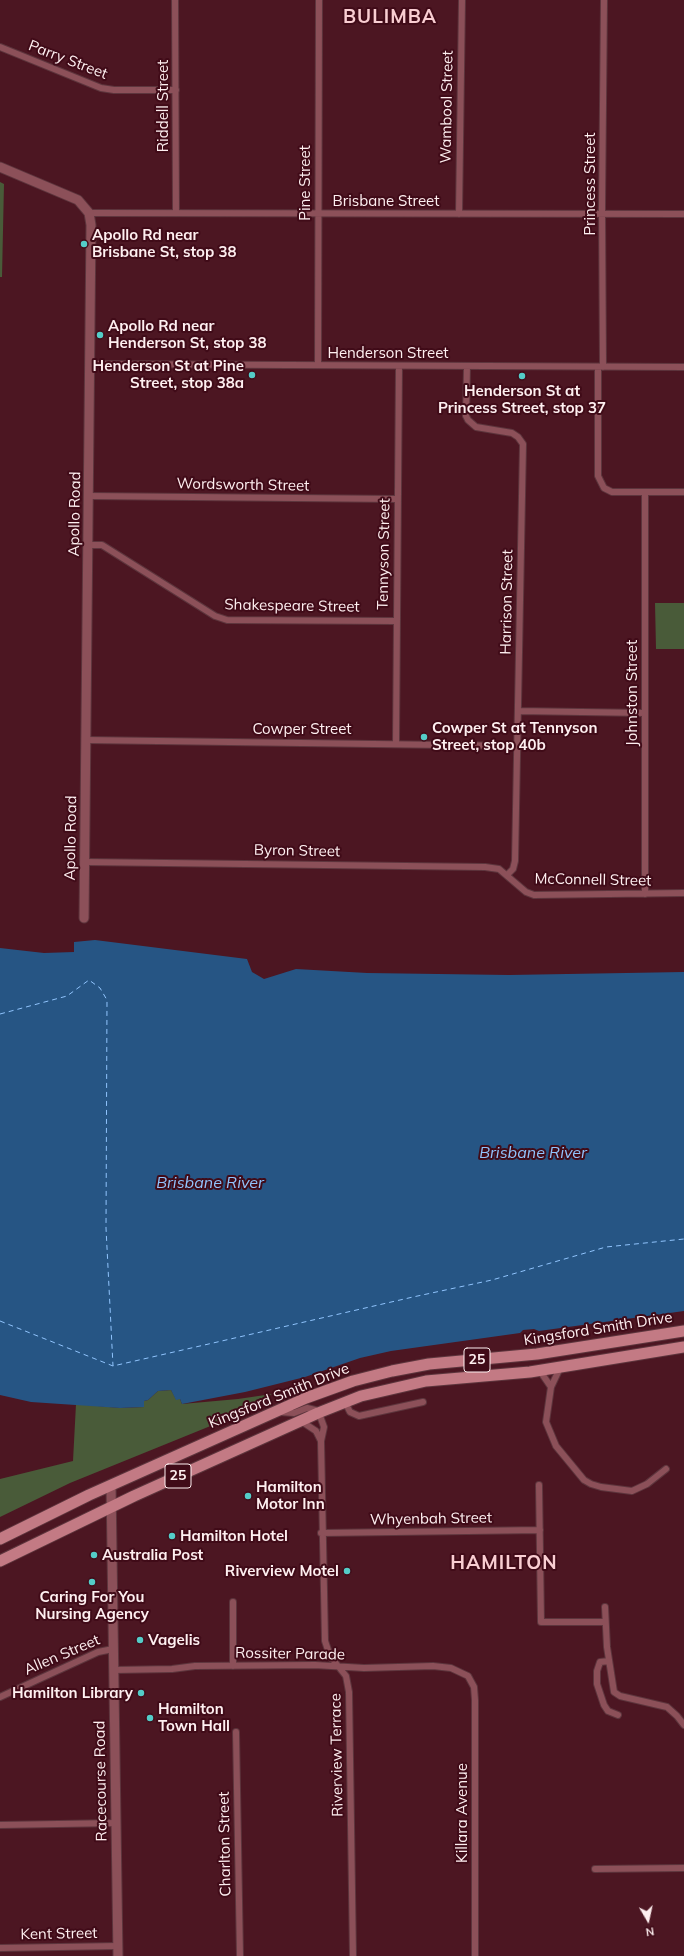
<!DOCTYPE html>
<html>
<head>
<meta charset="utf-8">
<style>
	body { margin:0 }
	#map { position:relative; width:684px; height:1956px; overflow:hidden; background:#4c1622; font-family:Mulish,sans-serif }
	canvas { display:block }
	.north { position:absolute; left:628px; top:1900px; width:40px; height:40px; -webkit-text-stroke:3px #400b18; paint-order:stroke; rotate:171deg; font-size:11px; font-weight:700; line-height:16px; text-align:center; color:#feeff0 }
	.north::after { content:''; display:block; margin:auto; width:14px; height:18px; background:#feeff0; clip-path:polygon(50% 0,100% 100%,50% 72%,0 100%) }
</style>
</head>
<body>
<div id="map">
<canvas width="684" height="1956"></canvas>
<div class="north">N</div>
</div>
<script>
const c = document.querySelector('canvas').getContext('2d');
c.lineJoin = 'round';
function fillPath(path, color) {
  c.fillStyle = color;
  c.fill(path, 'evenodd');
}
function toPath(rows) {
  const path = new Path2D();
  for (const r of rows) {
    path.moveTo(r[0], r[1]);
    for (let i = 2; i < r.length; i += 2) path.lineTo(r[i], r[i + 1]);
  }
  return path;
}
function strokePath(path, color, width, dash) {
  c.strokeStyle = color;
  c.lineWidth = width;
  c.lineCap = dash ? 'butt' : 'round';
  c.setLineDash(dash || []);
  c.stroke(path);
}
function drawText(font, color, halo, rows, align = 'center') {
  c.font = font + ' Mulish,sans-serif';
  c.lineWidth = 4;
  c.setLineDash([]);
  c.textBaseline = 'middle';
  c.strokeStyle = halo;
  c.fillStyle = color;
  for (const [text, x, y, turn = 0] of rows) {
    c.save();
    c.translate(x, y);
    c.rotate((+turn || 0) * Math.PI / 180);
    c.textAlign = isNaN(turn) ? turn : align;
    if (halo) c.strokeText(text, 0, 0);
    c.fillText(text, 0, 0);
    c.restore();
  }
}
const green = toPath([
	[0,182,4,184,2,277,0,277],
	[655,603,684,603,684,649,656,649],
	[171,1390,176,1399,180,1399,182,1404,238,1399,272,1394,245,1412,70,1483,0,1517,0,1479,73,1461,76,1404,120,1408,144,1407,144,1401,148,1400,158,1391]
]);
const water = toPath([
	[95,940,247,959,252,972,264,979,296,969,367,973,509,975,684,972,684,1311,539,1331,534,1329,523,1330,520,1333,391,1351,360,1358,305,1377,245,1392,182,1404,180,1399,176,1400,171,1390,158,1391,148,1400,144,1401,144,1407,120,1408,31,1402,0,1395,0,948,44,953,74,952,74,942]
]);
const ferry = toPath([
	[0,1014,67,996,89,980,100,988,107,1000,106,1228,113,1366],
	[0,1321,113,1366,413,1297,492,1280,606,1247,684,1239]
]);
const street = toPath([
	[175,0,176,212],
	[0,47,101,88,114,90,176,90],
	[89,213,684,214],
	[459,214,462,0],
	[91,364,684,367],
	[318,365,319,0],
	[467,366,466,416,468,420,476,427,512,433,518,437,523,444,515,861,513,869,507,875],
	[598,367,598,476,604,488,612,492,684,492],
	[603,367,602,208,604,0],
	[89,496,397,499],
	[88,545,102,545,215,616,227,620,395,621],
	[518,711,645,713],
	[86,740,517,746],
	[396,743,399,366],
	[85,862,485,867,499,869,526,892,534,895,684,893],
	[645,894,645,492],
	[560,1368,551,1387,546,1422,556,1446,584,1480,591,1484,601,1487,632,1491,647,1484,666,1469],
	[540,1371,551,1387],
	[345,1402,350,1412,359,1416,423,1402],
	[280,1412,294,1413,307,1408,315,1410,320,1416,324,1427,321,1441],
	[301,1421,316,1431,321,1441,325,1641,330,1656,346,1676,349,1692,353,1956],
	[539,1485,541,1622,605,1622],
	[321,1533,540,1530],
	[233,1602,233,1666],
	[605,1607,607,1647,614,1692,620,1696,667,1707,677,1716,684,1725],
	[609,1661,600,1662,597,1671,597,1684,604,1705,608,1711,618,1715],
	[113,1670,172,1669,195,1666,315,1665,364,1668,433,1666,451,1668,468,1676,474,1687,475,1700,475,1956],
	[0,1697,98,1652,113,1649],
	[236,1732,240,1956],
	[0,1825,116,1823],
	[595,1869,684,1868],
	[0,1948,118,1946]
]);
const secondary = toPath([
	[0,167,78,200,89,213,91,225,84,918],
	[111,1485,118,1956]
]);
const highway = toPath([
	[0,1539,89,1495,306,1398,353,1381,392,1371,429,1364,537,1354,684,1331],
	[0,1561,134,1496,318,1413,361,1396,426,1381,530,1372,684,1347]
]);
const markers = [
	[84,244,4,"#54cdc8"],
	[100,335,4,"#54cdc8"],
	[252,375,4,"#54cdc8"],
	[522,376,4,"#54cdc8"],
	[424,737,4,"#54cdc8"],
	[248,1496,4,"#54cdc8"],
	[172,1536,4,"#54cdc8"],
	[94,1555,4,"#54cdc8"],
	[347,1571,4,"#54cdc8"],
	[92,1582,4,"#54cdc8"],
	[140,1640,4,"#54cdc8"],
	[141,1693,4,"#54cdc8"],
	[150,1718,4,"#54cdc8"]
];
const shields = [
	[477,1360,26],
	[178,1476,26]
];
const shieldNames = [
	["25",477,1360],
	["25",178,1476]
];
const streetNames = [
	["Parry Street",68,60,21],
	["Riddell Street",163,106,-90],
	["Wambool Street",447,107,-89],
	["Pine Street",305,183,-90],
	["Princess Street",590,184,-90],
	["Brisbane Street",386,201],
	["Henderson Street",388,353],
	["Wordsworth Street",243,485,1],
	["Apollo Road",75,514,-89],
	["Tennyson Street",384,554,-89],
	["Harrison Street",507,602,-89],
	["Shakespeare Street",292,606,1],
	["Johnston Street",632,693,-90],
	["Cowper Street",302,729],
	["Apollo Road",71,838,-89],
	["Byron Street",297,851,1],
	["McConnell Street",593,880,1],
	["Kingsford Smith Drive",598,1329,-9],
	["Kingsford Smith Drive",279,1396,-22],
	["Whyenbah Street",431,1519,-1],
	["Rossiter Parade",290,1654,1],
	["Allen Street",62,1655,-23],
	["Riverview Terrace",337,1755,-91],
	["Racecourse Road",101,1781,-91],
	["Killara Avenue",462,1813,-90],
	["Charlton Street",225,1844,-91],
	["Kent Street",59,1934,-1]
];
const poiNames = [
	["Apollo Rd near",92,235],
	["Brisbane St, stop 38",92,252],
	["Apollo Rd near",108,326],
	["Henderson St, stop 38",108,343],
	["Henderson St at Pine",244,366,"right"],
	["Street, stop 38a",244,383,"right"],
	["Henderson St at",522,391,"center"],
	["Princess Street, stop 37",522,408,"center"],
	["Cowper St at Tennyson",432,728],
	["Street, stop 40b",432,745],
	["Hamilton",256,1487],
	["Motor Inn",256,1504],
	["Hamilton Hotel",180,1536],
	["Australia Post",102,1555],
	["Riverview Motel",339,1571,"right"],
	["Caring For You",92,1597,"center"],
	["Nursing Agency",92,1614,"center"],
	["Vagelis",148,1640],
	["Hamilton Library",133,1693,"right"],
	["Hamilton",158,1709],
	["Town Hall",158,1726]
];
const waterNames = [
	["Brisbane River",533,1153],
	["Brisbane River",210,1183]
];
const districtNames = [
	["BULIMBA",390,17],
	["HAMILTON",504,1563]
];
fillPath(green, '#495b39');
fillPath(water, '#265584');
strokePath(ferry, '#90c4fd', 1, [5, 4]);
strokePath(street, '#5d353d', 8);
strokePath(secondary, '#5d353d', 11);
strokePath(highway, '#5d353d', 13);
strokePath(street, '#8c5059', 6);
strokePath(secondary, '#8c5059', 9);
strokePath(highway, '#c37a84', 11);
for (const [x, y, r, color] of markers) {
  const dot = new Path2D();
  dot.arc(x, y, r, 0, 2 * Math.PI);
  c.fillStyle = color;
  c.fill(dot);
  strokePath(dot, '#400b18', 1.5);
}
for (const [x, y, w] of shields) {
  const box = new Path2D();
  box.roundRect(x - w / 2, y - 12, w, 24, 3);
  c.fillStyle = '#400b18';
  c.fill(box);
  strokePath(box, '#feeff0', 1);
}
drawText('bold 14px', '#feeff0', null, shieldNames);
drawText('15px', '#feeff0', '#400b18', streetNames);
drawText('bold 15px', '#feeff0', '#400b18', poiNames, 'left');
drawText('italic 16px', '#90c4fd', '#400b18', waterNames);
c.letterSpacing = '1px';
drawText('bold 19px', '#f9ced2', '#400b18', districtNames);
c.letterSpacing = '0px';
</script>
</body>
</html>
